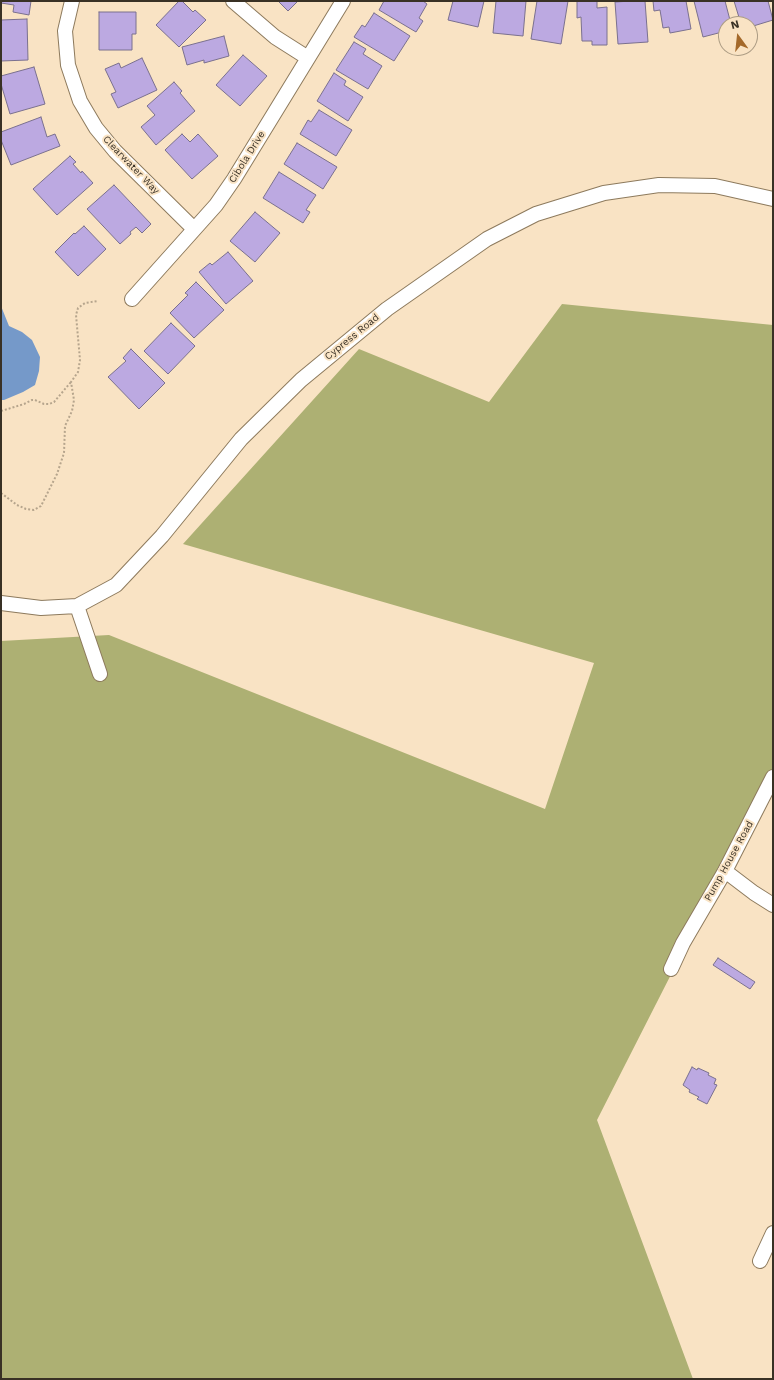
<!DOCTYPE html>
<html>
<head>
<meta charset="utf-8">
<style>
	body { margin:0 }
	#map { position:relative; width:774px; height:1380px; overflow:hidden; background:#f9e3c4; font-family:"Work Sans",sans-serif }
	canvas { display:block }
	.frame { position:absolute; inset:0; border:2px solid #393125; pointer-events:none }
	.north { position:absolute; left:718px; top:16px; width:40px; height:40px; box-sizing:border-box; background:#f9e3c4; border:1px solid #ac9c84; border-radius:50%; rotate:345deg; font-size:11px; font-weight:700; line-height:16px; text-align:center; color:#393125 }
	.north::after { content:''; display:block; margin:auto; width:14px; height:18px; background:#a4692a; clip-path:polygon(50% 0,100% 100%,50% 72%,0 100%) }
</style>
</head>
<body>
<div id="map">
<canvas width="774" height="1380"></canvas>
<div class="frame"></div>
<div class="north">N</div>
</div>
<script>
const c = document.querySelector('canvas').getContext('2d');
c.lineJoin = 'round';
function fillPath(path, color) {
  c.fillStyle = color;
  c.fill(path, 'evenodd');
}
function toPath(rows) {
  const path = new Path2D();
  for (const r of rows) {
    path.moveTo(r[0], r[1]);
    for (let i = 2; i < r.length; i += 2) path.lineTo(r[i], r[i + 1]);
  }
  return path;
}
function strokePath(path, color, width, dash) {
  c.strokeStyle = color;
  c.lineWidth = width;
  c.lineCap = dash ? 'butt' : 'round';
  c.setLineDash(dash || []);
  c.stroke(path);
}
function drawText(font, color, halo, rows, align = 'center') {
  c.font = font + ' "Work Sans",sans-serif';
  c.lineWidth = 4;
  c.setLineDash([]);
  c.textBaseline = 'middle';
  c.strokeStyle = halo;
  c.fillStyle = color;
  for (const [text, x, y, turn = 0] of rows) {
    c.save();
    c.translate(x, y);
    c.rotate((+turn || 0) * Math.PI / 180);
    c.textAlign = isNaN(turn) ? turn : align;
    if (halo) c.strokeText(text, 0, 0);
    c.fillText(text, 0, 0);
    c.restore();
  }
}
const forest = toPath([
	[562,304,773,325,773,774,597,1120,693,1379,1,1379,1,641,109,635,545,809,594,663,183,544,359,349,489,402]
]);
const water = toPath([
	[1,306,9,326,22,332,32,340,40,357,39,371,35,385,23,392,4,400,1,400]
]);
const building = toPath([
	[1,1,31,1,29,15,13,12,14,5,1,3,1,1],
	[179,1,182,1,193,12,195,10,206,20,179,47,156,25,179,1],
	[278,1,298,1,288,11,278,1],
	[384,1,423,1,427,4,419,18,423,21,416,32,379,10,384,1],
	[453,1,484,1,478,27,448,20,453,1],
	[496,1,526,1,523,36,493,33,496,1],
	[537,1,568,1,561,44,531,39,537,1],
	[577,1,597,1,597,8,607,7,607,45,592,45,592,41,582,41,581,17,577,18,577,1],
	[631,1,645,1,648,42,618,44,615,2,631,1],
	[653,1,686,1,691,29,670,33,669,27,663,28,660,10,654,11,653,1],
	[694,1,725,1,731,24,726,24,726,31,703,37,694,1],
	[734,1,768,1,773,20,750,27,750,24,741,24,734,1],
	[99,12,136,12,136,34,132,34,132,50,99,50,99,12],
	[374,13,410,36,394,61,354,37,362,25,365,27,374,13],
	[27,19,28,60,1,61,1,20,27,19],
	[224,36,229,56,204,63,204,60,187,65,182,47,224,36],
	[354,42,366,49,363,54,382,66,368,89,336,70,354,42],
	[243,55,267,76,240,106,216,85,243,55],
	[142,58,157,90,118,108,111,94,116,92,105,69,119,63,121,68,142,58],
	[34,67,45,104,10,114,1,84,1,76,34,67],
	[334,73,346,81,344,85,363,97,348,121,317,101,334,73],
	[174,82,182,91,180,93,195,111,156,145,141,127,155,115,147,106,174,82],
	[319,110,352,130,336,156,300,134,308,120,311,122,319,110],
	[41,117,47,137,55,134,60,146,11,165,1,140,1,132,41,117],
	[182,134,190,142,198,134,218,156,192,179,165,150,182,134],
	[297,143,337,167,323,189,284,164,297,143],
	[70,156,76,162,73,164,81,173,82,171,93,183,57,215,33,189,70,156],
	[279,172,316,195,306,210,310,212,303,223,263,198,279,172],
	[114,185,151,224,142,233,136,227,130,232,131,234,120,244,87,209,114,185],
	[255,212,280,233,255,262,230,241,255,212],
	[84,226,106,249,78,276,55,252,74,233,75,234,84,226],
	[228,252,253,281,226,304,199,272,210,263,212,265,228,252],
	[196,282,224,310,194,338,170,313,188,295,185,293,196,282],
	[171,323,195,346,168,374,144,351,171,323],
	[131,349,165,383,139,409,108,377,126,361,123,358,131,349],
	[718,958,755,982,750,989,713,965,718,958],
	[692,1067,697,1070,698,1068,709,1073,708,1075,716,1079,714,1084,717,1085,707,1104,697,1099,699,1097,689,1092,690,1090,683,1085,692,1067]
]);
const path = toPath([
	[1,411,24,404,32,400,35,400,44,404,49,404,54,402,71,382],
	[1,493,17,505,26,509,34,510,41,506,57,474,64,453,65,426,72,411,74,400,71,382,78,372,80,360,76,315,78,308,85,303,98,301]
]);
const street = toPath([
	[72,1,65,31,68,65,80,101,96,128,115,151,194,229],
	[233,1,275,37,308,58],
	[132,299,216,205,234,179,343,1],
	[1,603,41,608,77,606,116,585,162,536,241,439,301,380,387,309,487,239,536,214,604,193,659,185,715,186,773,199],
	[77,606,100,674],
	[725,871,754,893,773,905],
	[671,969,683,943,725,871,773,777],
	[760,1261,773,1233]
]);
const streetNames = [
	["Cibola Drive",247,157,-58],
	["Clearwater Way",131,165,46],
	["Cypress Road",352,337,-39],
	["Pump House Road",729,861,-61]
];
fillPath(forest, '#adb073');
fillPath(water, '#7599c9');
fillPath(building, '#bca9e1');
strokePath(building, '#7a708e', 1);
strokePath(street, '#8d7a5d', 16);
strokePath(path, '#b6a58d', 2, [2, 2]);
strokePath(street, '#fff', 14);
drawText('10px', '#393125', '#f9e3c4', streetNames);
</script>
</body>
</html>
